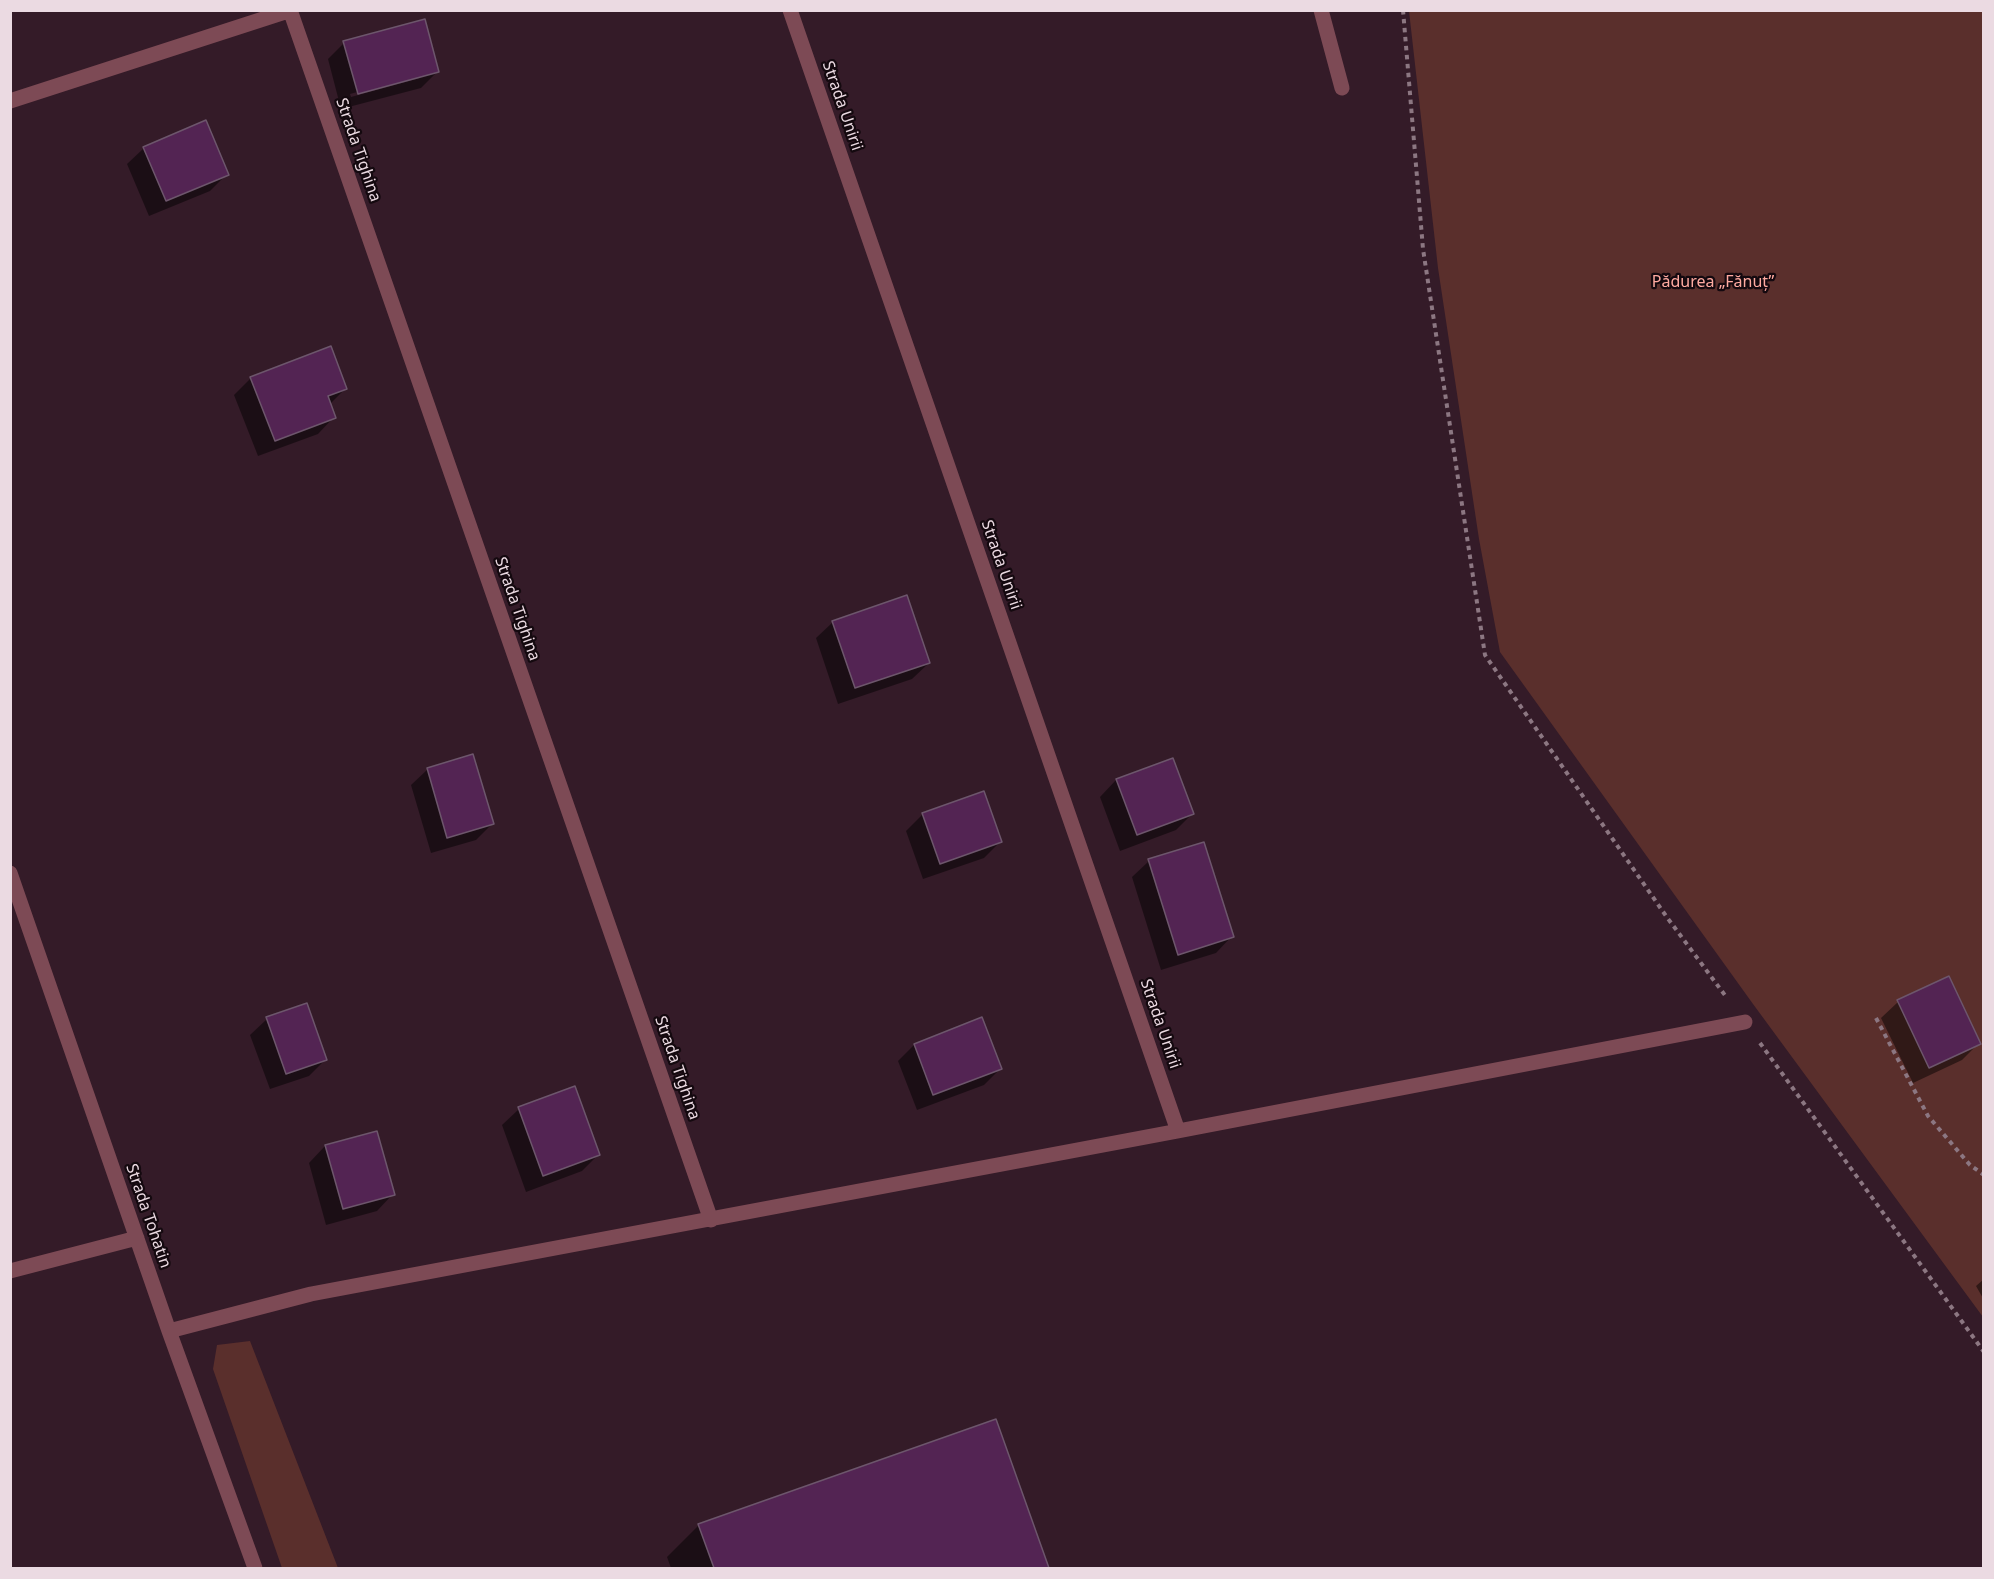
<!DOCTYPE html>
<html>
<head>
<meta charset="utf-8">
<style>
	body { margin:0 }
	#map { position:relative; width:1994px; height:1579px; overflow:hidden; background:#341b28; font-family:"Noto Sans",sans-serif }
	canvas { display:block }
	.frame { position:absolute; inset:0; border:12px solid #ebdae2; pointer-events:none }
</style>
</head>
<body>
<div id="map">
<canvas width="1994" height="1579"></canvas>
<div class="frame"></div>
</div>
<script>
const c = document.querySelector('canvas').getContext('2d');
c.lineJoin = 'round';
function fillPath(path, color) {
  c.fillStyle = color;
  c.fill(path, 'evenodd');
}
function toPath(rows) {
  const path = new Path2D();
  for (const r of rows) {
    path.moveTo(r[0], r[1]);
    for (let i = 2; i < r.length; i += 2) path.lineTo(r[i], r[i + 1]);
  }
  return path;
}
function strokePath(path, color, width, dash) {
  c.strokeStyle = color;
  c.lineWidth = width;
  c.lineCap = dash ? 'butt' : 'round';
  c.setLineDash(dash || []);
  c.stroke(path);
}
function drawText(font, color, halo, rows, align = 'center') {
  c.font = font + ' "Noto Sans",sans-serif';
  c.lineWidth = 4.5;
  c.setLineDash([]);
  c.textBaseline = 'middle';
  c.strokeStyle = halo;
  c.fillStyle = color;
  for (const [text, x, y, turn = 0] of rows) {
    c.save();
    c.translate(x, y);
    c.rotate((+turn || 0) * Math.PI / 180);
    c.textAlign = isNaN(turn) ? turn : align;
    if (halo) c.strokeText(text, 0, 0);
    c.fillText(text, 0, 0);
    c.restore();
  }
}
const green = toPath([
	[1409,11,1983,11,1983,1317,1753,1004,1500,652,1479,539,1438,268],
	[250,1341,338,1568,282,1568,213,1369,217,1345]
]);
const shadow = toPath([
	[344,43,438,71,421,88,341,109,328,59],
	[420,75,420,78,351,97,350,94],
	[144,148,227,174,210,191,149,216,127,164],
	[251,378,346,388,329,405,334,417,318,434,258,456,234,395],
	[833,622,929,663,912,679,838,704,816,638],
	[428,769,493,823,476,840,431,853,411,785],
	[1116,780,1192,814,1176,830,1120,851,1100,797],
	[923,814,1000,842,984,858,923,879,906,831],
	[1149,861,1232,936,1216,953,1161,970,1132,877],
	[1898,1002,1979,1043,1962,1060,1913,1083,1881,1018],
	[267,1019,325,1060,309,1076,270,1089,250,1035],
	[914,1045,1000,1069,984,1085,917,1110,898,1061],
	[519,1109,598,1155,582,1171,526,1192,502,1125],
	[376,1132,393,1194,377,1211,326,1225,309,1163,325,1146],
	[1984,1279,1984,1300,1976,1286],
	[995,1421,1047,1568,671,1568,667,1557,699,1525]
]);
const building = toPath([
	[425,19,439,72,358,94,343,41,425,19],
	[206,120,229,175,166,201,143,147,206,120],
	[331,346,347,389,328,396,336,418,275,441,250,377,331,346],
	[907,595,930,663,855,688,832,621,907,595],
	[473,754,494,824,447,838,427,768,473,754],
	[1173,758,1194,814,1137,835,1116,779,1173,758],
	[984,791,1002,842,940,864,922,813,984,791],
	[1204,842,1234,937,1178,955,1148,859,1204,842],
	[1949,976,1981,1044,1929,1068,1897,1000,1949,976],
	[307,1003,327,1060,286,1074,266,1017,307,1003],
	[982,1017,1002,1069,933,1095,914,1044,982,1017],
	[575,1086,600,1155,543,1176,518,1107,575,1086],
	[377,1131,395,1195,343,1209,325,1145,377,1131],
	[996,1419,1049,1568,714,1568,698,1524,996,1419]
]);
const path = toPath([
	[1403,10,1423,249,1485,655,1666,916,1727,998],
	[1876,1018,1928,1116,1970,1165,1984,1175],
	[1760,1043,1984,1352]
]);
const minor = toPath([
	[290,10,711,1220],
	[790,10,1178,1131],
	[1321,10,1342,88],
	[10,101,291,10],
	[10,873,169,1331,255,1568],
	[10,1271,137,1238],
	[169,1331,311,1294,1178,1131,1745,1022]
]);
const streetNames = [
	["Strada Unirii",842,106,71],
	["Strada Tighina",358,150,71],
	["Strada Unirii",1001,565,71],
	["Strada Tighina",517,609,71],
	["Strada Unirii",1160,1024,71],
	["Strada Tighina",677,1068,71],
	["Strada Tohatin",148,1216,71]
];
const parkNames = [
	["Pădurea „Fănuț”",1713,282]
];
fillPath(green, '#5a2f2c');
fillPath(shadow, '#0007');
fillPath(building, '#532453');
strokePath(building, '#6d566c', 1.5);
strokePath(path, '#8c7782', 4, [4.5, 4.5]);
strokePath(minor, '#7d4a55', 15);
drawText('16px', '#ebdae2', '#14090f', streetNames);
drawText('16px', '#ffaaa1', '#14090f', parkNames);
</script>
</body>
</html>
